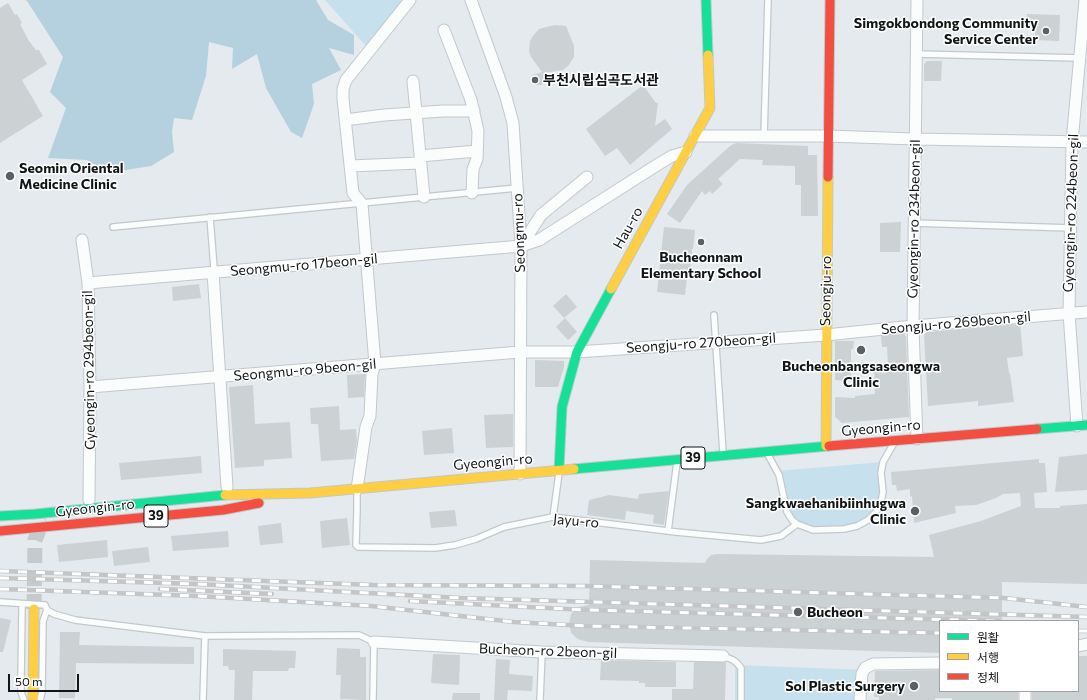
<!DOCTYPE html>
<html>
<head>
<meta charset="utf-8">
<style>
	body { margin:0 }
	#map { position:relative; width:1087px; height:700px; overflow:hidden; background:#e4eaee; font-family:Commissioner,"Noto Sans KR",sans-serif }
	canvas { display:block }
	.legend { position:absolute; left:939px; top:620px; width:140px; height:72px; box-sizing:border-box; background:#fff; border:1px solid #a0a1a2; margin:0; padding:5px 7px; list-style:none; font-size:12px; color:#111516 }
	.legend li { display:flex; align-items:center; gap:8px; height:20px }
	.legend b { width:20px; border:1px solid #a0a1a2 }
	.scale { position:absolute; left:8px; top:674px; width:71px; height:18px; box-sizing:border-box; border:2px solid #111516; border-top:0; padding-left:5px; font-size:12px; line-height:14px; white-space:nowrap; color:#111516; -webkit-text-stroke:3px #fff; paint-order:stroke }
</style>
</head>
<body>
<div id="map">
<canvas width="1087" height="700"></canvas>
<ul class="legend">
<li><b style="height:5px;background:#16e098"></b>원활</li>
<li><b style="height:5px;background:#ffcf43"></b>서행</li>
<li><b style="height:5px;background:#f24e42"></b>정체</li>
</ul>
<div class="scale">50 m</div>
</div>
<script>
const c = document.querySelector('canvas').getContext('2d');
c.lineJoin = 'round';
function fillPath(path, color) {
  c.fillStyle = color;
  c.fill(path, 'evenodd');
}
function toPath(rows) {
  const path = new Path2D();
  for (const r of rows) {
    path.moveTo(r[0], r[1]);
    for (let i = 2; i < r.length; i += 2) path.lineTo(r[i], r[i + 1]);
  }
  return path;
}
function strokePath(path, color, width, dash) {
  c.strokeStyle = color;
  c.lineWidth = width;
  c.lineCap = dash ? 'butt' : 'round';
  c.setLineDash(dash || []);
  c.stroke(path);
}
function drawText(font, color, halo, rows, align = 'center') {
  c.font = font + ' Commissioner,"Noto Sans KR",sans-serif';
  c.lineWidth = 3;
  c.setLineDash([]);
  c.textBaseline = 'middle';
  c.strokeStyle = halo;
  c.fillStyle = color;
  for (const [text, x, y, turn = 0] of rows) {
    c.save();
    c.translate(x, y);
    c.rotate((+turn || 0) * Math.PI / 180);
    c.textAlign = isNaN(turn) ? turn : align;
    if (halo) c.strokeText(text, 0, 0);
    c.fillText(text, 0, 0);
    c.restore();
  }
}
const green = toPath([
	[325,0,405,0,366,46],
	[883,462,881,502,874,515,847,528,813,530,794,522,785,508,777,471],
	[735,665,868,670,866,700,735,700]
]);
const forest = toPath([
	[25,0,316,0,328,20,354,35,354,55,329,48,341,70,312,84,314,104,302,138,291,132,266,88,257,54,232,69,233,48,209,42,206,76,192,120,174,118,172,132,174,152,151,166,107,173,87,160,48,158,66,108,50,92,63,57,27,1]
]);
const building = toPath([
	[8,3,15,15,17,14,22,23,20,24,29,41,36,50,39,50,47,64,22,80,43,116,0,143,0,8],
	[1027,14,1060,15,1059,41,1035,40,1035,29,1026,29],
	[555,25,566,26,574,46,574,57,568,66,563,70,544,73,544,82,542,85,535,85,532,80,532,75,542,72,531,57,529,52,530,41,533,36,539,29],
	[927,61,942,61,941,81,924,81,924,64],
	[643,85,656,103,658,103,655,126,665,119,672,129,630,165,617,148,605,156,586,129],
	[736,143,808,146,808,155,817,155,818,216,801,216,801,185,795,185,795,166,762,165,763,160,740,159,718,179,723,184,712,194,710,191,705,195,702,191,680,223,667,214,687,185,730,146],
	[901,222,900,252,880,252,880,223],
	[664,227,695,230,693,249,692,249,691,264,687,277,685,295,657,292],
	[199,284,201,298,173,301,172,287],
	[566,294,577,307,564,318,553,306],
	[565,318,577,332,568,340,556,327],
	[1020,324,1023,356,1007,358,1009,373,1010,373,1014,402,978,406,978,401,928,406,924,335,927,332],
	[904,334,906,337,909,417,842,423,835,417,835,397,855,398,855,396,875,394,874,365,888,365,887,347,882,347,881,336],
	[835,341,854,341,853,349,851,349,851,381,835,380],
	[535,360,564,361,564,367,558,387,535,387],
	[365,374,364,397,348,398,347,375],
	[253,385,255,424,290,422,292,458,264,460,264,466,235,468,229,387],
	[339,406,340,430,356,429,357,441,354,459,321,461,318,424,311,424,310,408],
	[513,414,513,447,486,448,484,415],
	[452,428,454,453,424,455,422,431],
	[1087,454,1087,490,1055,492,1059,457],
	[201,456,202,473,121,480,119,463],
	[1039,459,1039,463,1045,463,1047,492,1034,493,1035,508,1060,508,1060,506,1087,504,1087,584,1002,582,1002,621,940,621,940,653,588,642,578,639,571,633,569,624,571,614,579,607,589,605,590,560,705,563,707,559,711,555,717,554,934,557,929,535,981,521,1021,506,1020,493,1003,494,996,498,976,505,955,506,956,513,914,523,912,496,910,497,910,489,897,491,896,485,892,485,891,472],
	[669,491,664,525,653,523,654,515,626,511,625,520,587,515,589,500,609,495,638,499,639,494],
	[455,510,457,526,431,528,429,512],
	[347,518,350,545,322,548,320,521],
	[281,523,283,543,260,545,258,526],
	[228,531,229,547,173,551,171,536],
	[107,540,108,557,59,562,57,545],
	[148,547,150,562,114,566,112,551],
	[0,618,11,620,3,652,0,652],
	[60,632,80,632,79,645,194,647,194,664,76,663,75,698,59,698],
	[337,648,360,649,360,657,366,657,366,700,340,699,341,675,336,675],
	[223,649,296,651,295,668,289,668,288,671,253,671,252,700,234,700,235,670,229,670,228,666,223,666],
	[433,654,460,655,459,685,431,683],
	[1078,656,1087,656,1087,700,1032,700,1032,691,1078,691],
	[496,659,510,660,509,674,533,676,532,691,508,690,507,700,494,700],
	[601,660,676,662,676,687,645,687,645,683,639,683,639,681,600,680],
	[694,662,726,662,725,700,672,700,672,689,693,689],
	[940,670,940,691,1018,692,1018,700,952,700,952,698,935,698,935,700,879,700,879,697,874,697,875,671],
	[453,693,480,693,480,700,452,700]
]);
const secondaryTunnel = toPath([
	[34,609,35,540,42,522,46,520]
]);
const lane = toPath([
	[917,54,1080,58],
	[764,136,768,0],
	[210,217,214,268,213,272],
	[913,223,1071,228],
	[113,227,517,188],
	[714,315,723,453],
	[767,453,779,475,787,512,792,520,797,524,813,530,844,529,857,526,868,520,876,512,881,502,883,492,881,473,883,462,894,443],
	[357,491,357,509,356,545,358,547,435,548,455,545,476,539,504,527,553,517,676,532,761,540,781,536,797,524],
	[553,517,559,473],
	[668,531,677,462],
	[0,602,45,605,47,610,54,614,75,620,205,636,359,635,374,642,373,700],
	[22,605,21,681,21,692,24,700],
	[723,656,733,660,737,663,741,668,741,700],
	[40,700,42,692,43,621,47,610],
	[203,700,205,636],
	[540,700,542,652]
]);
const street = toPath([
	[471,0,506,97,513,123,521,246,520,474],
	[444,30,471,100,478,131,477,159,473,169,472,193],
	[413,81,424,197],
	[345,120,384,115,443,111,474,111],
	[695,136,828,136,915,139,1087,142],
	[420,156,477,151],
	[350,166,420,163],
	[82,240,88,283,90,387,89,500],
	[521,246,541,215,587,177],
	[213,272,227,487],
	[88,283,521,246,539,240,657,165,672,156,686,152],
	[90,387,520,352,577,352,826,335,913,326,1087,312],
	[1077,426,1069,313,1072,142,1085,0],
	[917,439,913,328,917,0],
	[357,489,366,427,370,416,372,374,375,364,362,204,353,193,343,99,343,89,346,80,410,0],
	[374,642,542,652,723,656],
	[1078,646,1087,644],
	[860,700,862,674,865,668,873,664,940,663],
	[1025,700,1025,691]
]);
const fast = toPath([
	[706,0,708,55],
	[1037,429,1087,425],
	[574,469,829,446],
	[559,470,562,407,577,352,611,289],
	[0,516,35,514,225,495]
]);
const slow = toPath([
	[611,289,710,108,708,55],
	[826,446,828,177],
	[225,495,310,493,574,469],
	[33,700,34,609]
]);
const jam = toPath([
	[828,177,830,0],
	[829,446,1037,429],
	[0,531,223,510,259,503]
]);
const rail = toPath([
	[0,571,373,585,587,586,1004,598,1087,607],
	[0,578,198,584,461,598,1087,617],
	[0,589,197,596,371,606,514,622,586,626,940,633],
	[160,589,272,594],
	[410,601,587,610,998,621],
	[1078,631,1087,631]
]);
const markers = [
	[1046,31,4,"#5b6062"],
	[535,80,4,"#5b6062"],
	[10,176,5,"#5b6062"],
	[701,242,4,"#5b6062"],
	[861,350,5,"#5b6062"],
	[915,511,5,"#5b6062"],
	[798,612,5,"#5b6062"],
	[914,686,5,"#5b6062"]
];
const shields = [
	[693,458,24],
	[156,516,24]
];
const shieldNames = [
	["39",693,458],
	["39",156,516]
];
const poiNames = [
	["Simgokbondong Community",1038,23],
	["Service Center",1038,39],
	["부천시립심곡도서관",543,80,"left"],
	["Seomin Oriental",19,168,"left"],
	["Medicine Clinic",19,184,"left"],
	["Bucheonnam",701,257,"center"],
	["Elementary School",701,273,"center"],
	["Bucheonbangsaseongwa",861,366,"center"],
	["Clinic",861,382,"center"],
	["Sangkwaehanibiinhugwa",906,503],
	["Clinic",906,519],
	["Bucheon",807,612,"left"],
	["Sol Plastic Surgery",905,686]
];
const streetNames = [
	["Gyeongin-ro 224beon-gil",1071,213,-88],
	["Gyeongin-ro 234beon-gil",914,219,-89],
	["Hau-ro",628,228,-61],
	["Seongmu-ro",519,233,-92],
	["Seongmu-ro 17beon-gil",304,265,-5],
	["Seongju-ro",826,291,-89],
	["Seongju-ro 269beon-gil",956,323,-5],
	["Seongju-ro 270beon-gil",701,343,-4],
	["Gyeongin-ro 294beon-gil",89,370,-91],
	["Seongmu-ro 9beon-gil",305,370,-5],
	["Gyeongin-ro",881,428,-5],
	["Gyeongin-ro",493,462,-5],
	["Gyeongin-ro",95,508,-6],
	["Jayu-ro",576,521,5],
	["Bucheon-ro 2beon-gil",548,651,2]
];
fillPath(green, '#c6e0ee');
fillPath(forest, '#b5d0df');
fillPath(building, '#ccd1d3');
strokePath(secondaryTunnel, '#c4cace', 15, [15, 8]);
strokePath(lane, '#c3c8cb', 8);
strokePath(street, '#c3c8cb', 13);
strokePath(fast, '#c3c8cb', 11);
strokePath(slow, '#c3c8cb', 11);
strokePath(jam, '#c3c8cb', 11);
strokePath(lane, '#fbfcfc', 5.5);
strokePath(street, '#fbfcfc', 11);
strokePath(fast, '#16e098', 9);
strokePath(slow, '#ffcf43', 9);
strokePath(jam, '#f24e42', 9);
strokePath(rail, '#c4c5c7', 4.5);
strokePath(rail, '#fff', 3, [9]);
for (const [x, y, r, color] of markers) {
  const dot = new Path2D();
  dot.arc(x, y, r, 0, 2 * Math.PI);
  c.fillStyle = color;
  c.fill(dot);
  strokePath(dot, '#fff', 1.5);
}
for (const [x, y, w] of shields) {
  const box = new Path2D();
  box.roundRect(x - w / 2, y - 11, w, 22, 3);
  c.fillStyle = '#fff';
  c.fill(box);
  strokePath(box, '#111516', 1);
}
drawText('bold 13px', '#111516', null, shieldNames);
drawText('bold 14px', '#111516', '#fff', poiNames, 'right');
drawText('14px', '#111516', '#fff', streetNames);
</script>
</body>
</html>
